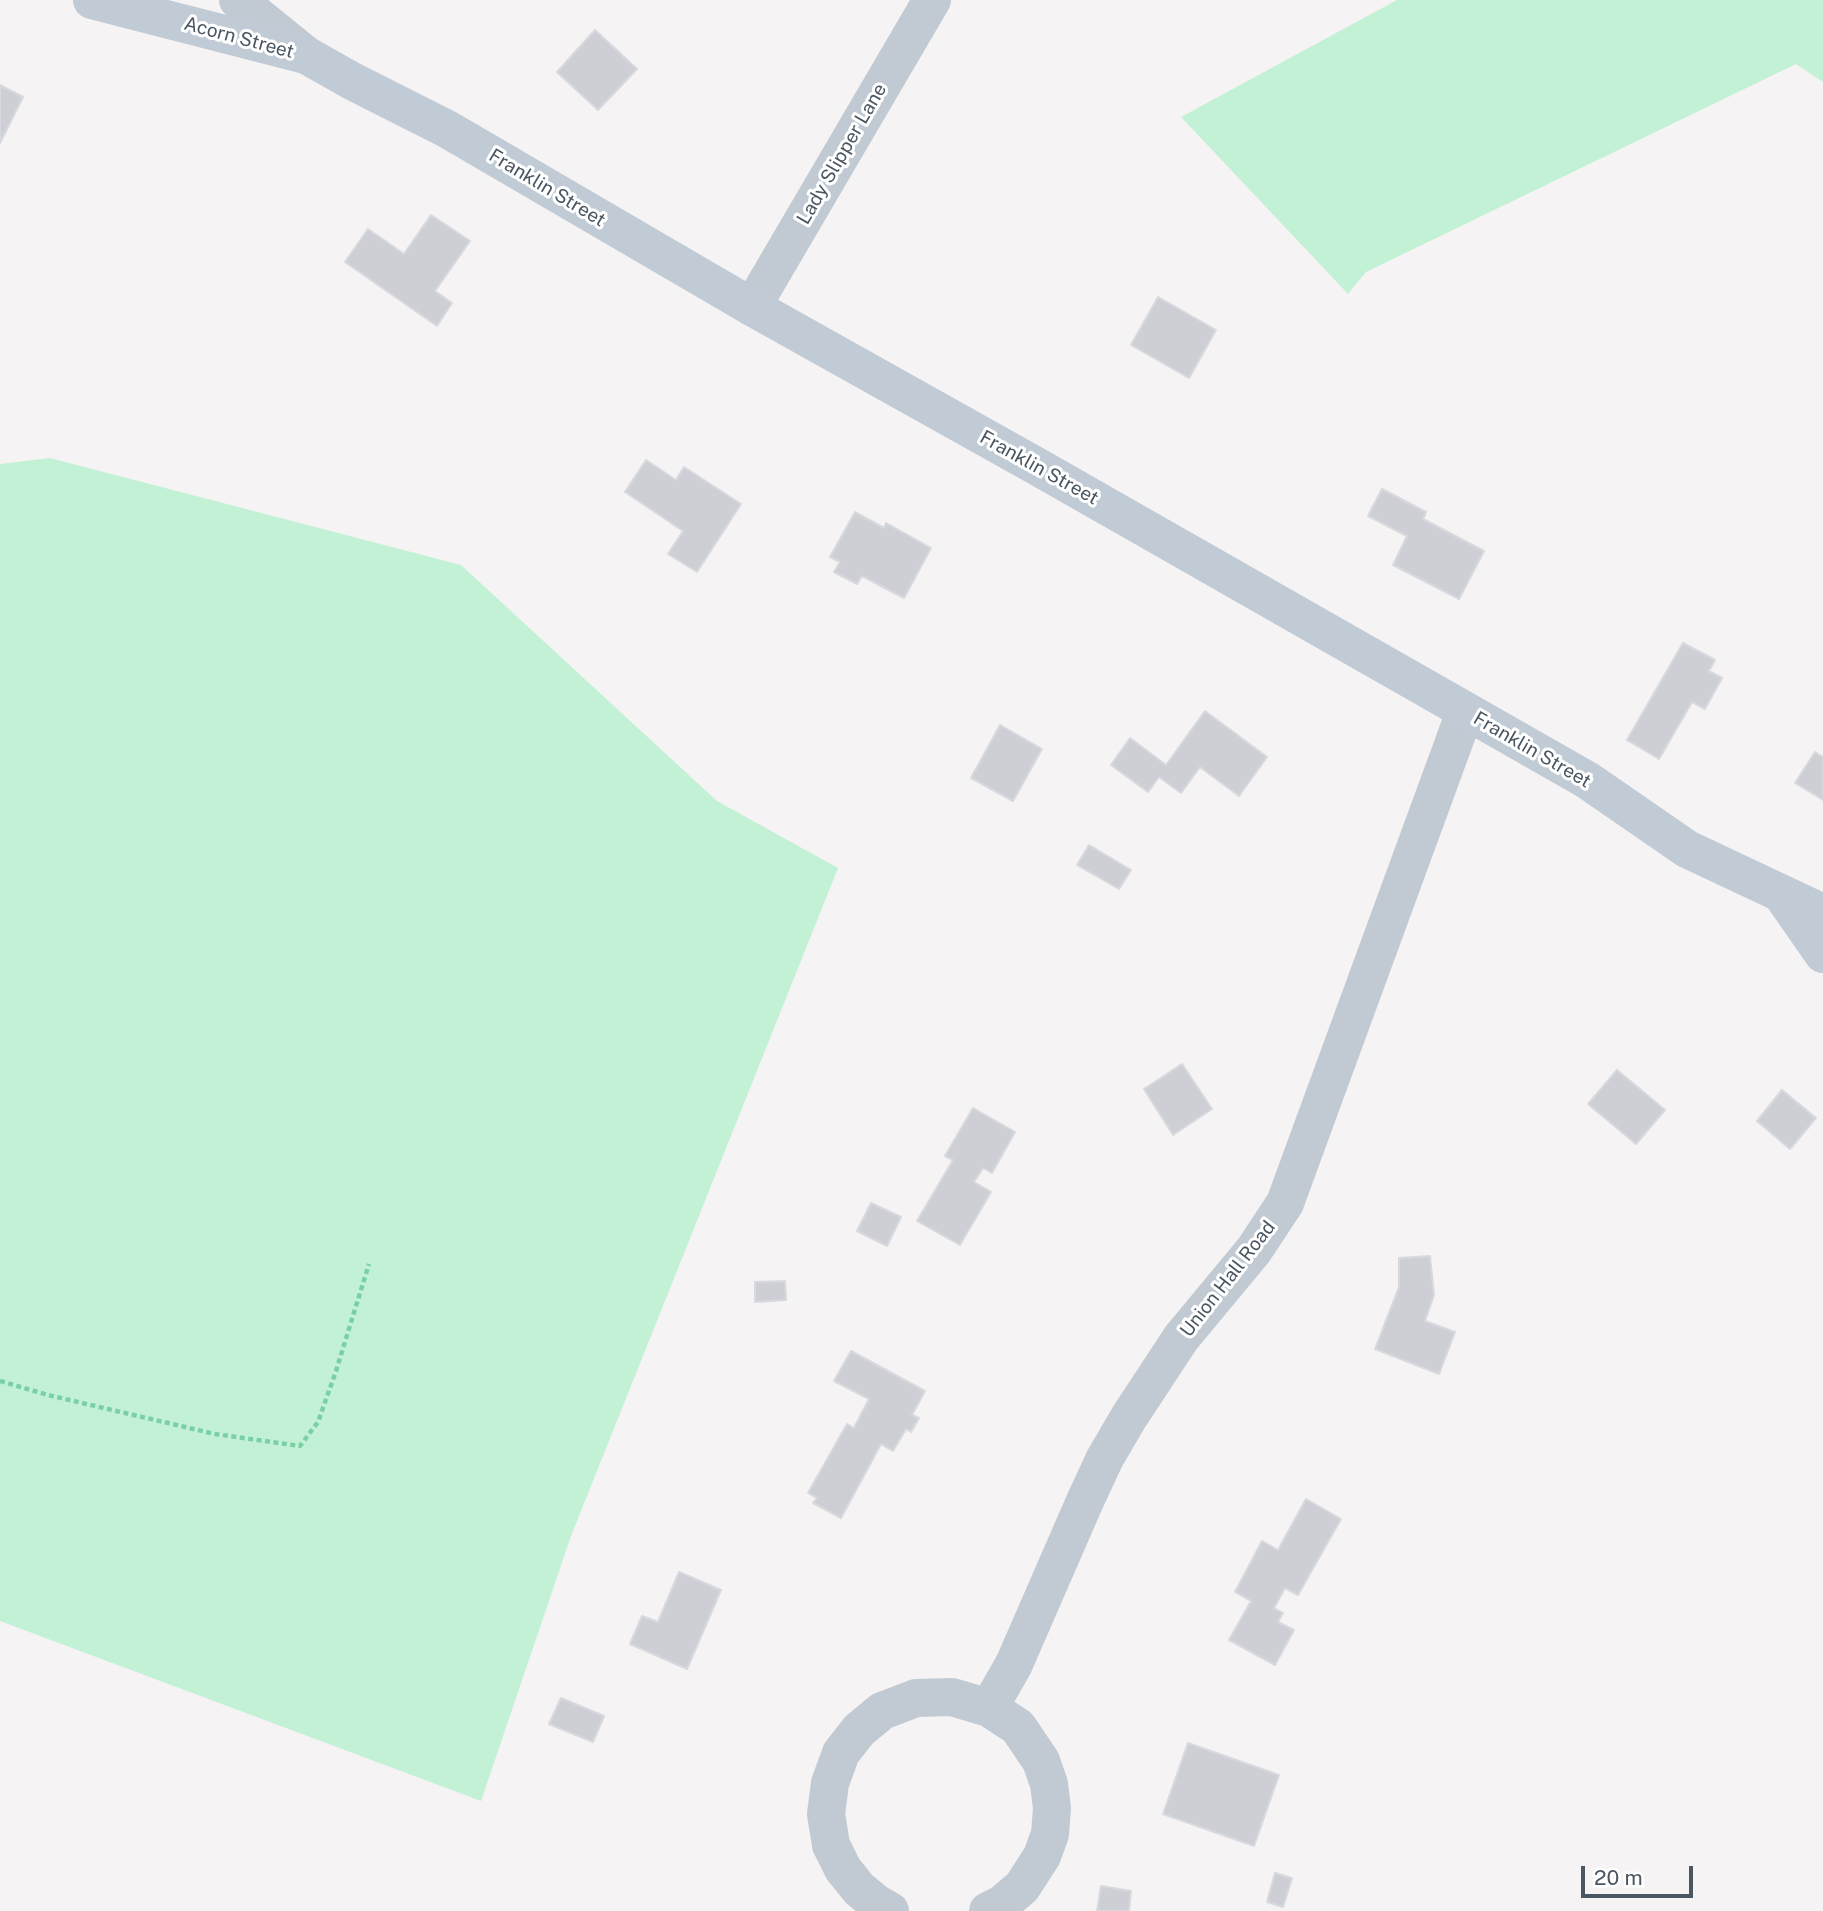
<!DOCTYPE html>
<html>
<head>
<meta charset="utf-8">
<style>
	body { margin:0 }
	#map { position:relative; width:1823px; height:1911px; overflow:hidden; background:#f5f3f3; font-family:"Public Sans",sans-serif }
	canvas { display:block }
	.scale { position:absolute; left:1581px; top:1866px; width:112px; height:32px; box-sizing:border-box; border:4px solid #4a5661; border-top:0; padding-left:9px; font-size:21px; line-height:24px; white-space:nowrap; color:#4a5661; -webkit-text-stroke:5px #fff; paint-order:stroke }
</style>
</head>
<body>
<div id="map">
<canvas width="1823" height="1911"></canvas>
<div class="scale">20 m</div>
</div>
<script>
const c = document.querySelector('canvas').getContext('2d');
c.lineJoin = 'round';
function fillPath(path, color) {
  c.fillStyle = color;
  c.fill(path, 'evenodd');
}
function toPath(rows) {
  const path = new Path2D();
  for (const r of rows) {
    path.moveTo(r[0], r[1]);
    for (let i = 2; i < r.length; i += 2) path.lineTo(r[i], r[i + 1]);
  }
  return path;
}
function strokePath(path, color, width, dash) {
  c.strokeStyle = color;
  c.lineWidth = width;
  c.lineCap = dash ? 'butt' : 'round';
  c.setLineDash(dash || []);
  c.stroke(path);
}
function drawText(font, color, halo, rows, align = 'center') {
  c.font = font + ' "Public Sans",sans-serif';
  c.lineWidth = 6;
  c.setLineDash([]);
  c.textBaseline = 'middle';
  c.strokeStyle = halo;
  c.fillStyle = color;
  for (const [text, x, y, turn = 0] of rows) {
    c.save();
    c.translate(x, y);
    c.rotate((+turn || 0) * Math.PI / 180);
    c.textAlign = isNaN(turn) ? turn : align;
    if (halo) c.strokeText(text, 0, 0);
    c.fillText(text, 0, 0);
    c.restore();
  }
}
const green = toPath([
	[1397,0,1823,0,1823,82,1796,64,1366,272,1348,294,1181,117],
	[50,458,461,565,717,801,838,868,571,1536,481,1801,0,1621,0,464]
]);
const building = toPath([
	[595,30,637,69,598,110,557,72,595,30],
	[0,85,23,97,0,143,0,85],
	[431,215,470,241,435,291,452,303,437,326,345,262,368,229,404,254,431,215],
	[1158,297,1216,330,1189,378,1131,345,1158,297],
	[646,460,676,480,684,467,741,504,697,572,668,554,683,531,625,492,646,460],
	[1382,489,1426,512,1423,519,1484,551,1459,599,1393,565,1407,536,1368,516,1382,489],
	[855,512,884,528,886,523,931,548,904,598,862,576,857,584,834,572,840,562,830,557,855,512],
	[1683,643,1715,660,1709,671,1722,678,1705,709,1692,702,1659,759,1627,740,1683,643],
	[1205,711,1267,757,1239,796,1200,767,1181,793,1159,777,1148,792,1111,765,1130,738,1166,765,1205,711],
	[1000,725,1042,749,1013,801,971,778,1000,725],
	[1815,752,1823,757,1823,800,1795,783,1815,752],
	[1089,845,1131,870,1119,889,1077,865,1089,845],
	[1182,1064,1212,1109,1173,1135,1144,1089,1182,1064],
	[1617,1070,1665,1110,1636,1144,1588,1104,1617,1070],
	[1782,1090,1816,1118,1790,1149,1757,1121,1782,1090],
	[973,1108,1015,1132,992,1173,983,1168,974,1182,991,1192,960,1245,917,1221,953,1160,945,1156,973,1108],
	[871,1203,901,1217,887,1246,857,1231,871,1203],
	[1430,1256,1434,1295,1425,1321,1455,1332,1439,1374,1375,1349,1399,1287,1399,1258,1430,1256],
	[785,1281,786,1300,755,1302,755,1282,785,1281],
	[851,1351,925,1391,912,1415,919,1418,911,1432,906,1429,893,1451,881,1444,841,1518,813,1503,817,1498,808,1493,847,1424,854,1428,869,1399,834,1381,851,1351],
	[1306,1499,1341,1519,1298,1595,1285,1588,1274,1608,1283,1613,1278,1622,1294,1630,1275,1665,1229,1640,1251,1601,1235,1592,1262,1541,1278,1550,1306,1499],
	[679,1572,721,1590,687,1669,630,1644,642,1616,658,1622,679,1572],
	[561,1698,604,1716,593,1742,549,1724,561,1698],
	[1188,1743,1279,1775,1254,1846,1163,1814,1188,1743],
	[1275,1873,1292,1878,1283,1907,1267,1902,1275,1873],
	[1101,1886,1131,1891,1129,1911,1097,1911,1101,1886]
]);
const path = toPath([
	[0,1381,48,1395,215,1434,300,1446,318,1422,336,1371,369,1264]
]);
const street = toPath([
	[238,0,306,55],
	[752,307,932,0],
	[989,1708,1014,1664,1085,1501,1105,1458,1129,1417,1181,1338,1254,1250,1285,1203,1465,712],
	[890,1911,876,1903,859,1889,843,1869,831,1845,826,1814,830,1783,841,1753,859,1730,882,1711,916,1698,952,1697,989,1708,1018,1727,1041,1761,1049,1784,1052,1808,1050,1834,1042,1856,1022,1887,1002,1904,988,1911]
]);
const secondary = toPath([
	[92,0,306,55,352,81,447,129,752,307,1038,467,1587,780,1687,849,1823,913],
	[1782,895,1823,954]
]);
const streetNames = [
	["Acorn Street",239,38,15],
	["Lady Slipper Lane",842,154,-60],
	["Franklin Street",547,188,31],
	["Franklin Street",1039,468,29],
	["Franklin Street",1532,750,30],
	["Union Hall Road",1228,1279,-52]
];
fillPath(green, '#c3f1d5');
fillPath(building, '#cdcfd5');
strokePath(building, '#d7d9de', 2);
strokePath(path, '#7ad0a6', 4.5, [5, 3.5]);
strokePath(street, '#c1cad2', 38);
strokePath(secondary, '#c1cbd6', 38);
drawText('19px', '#4a5661', '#fff', streetNames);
</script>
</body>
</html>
